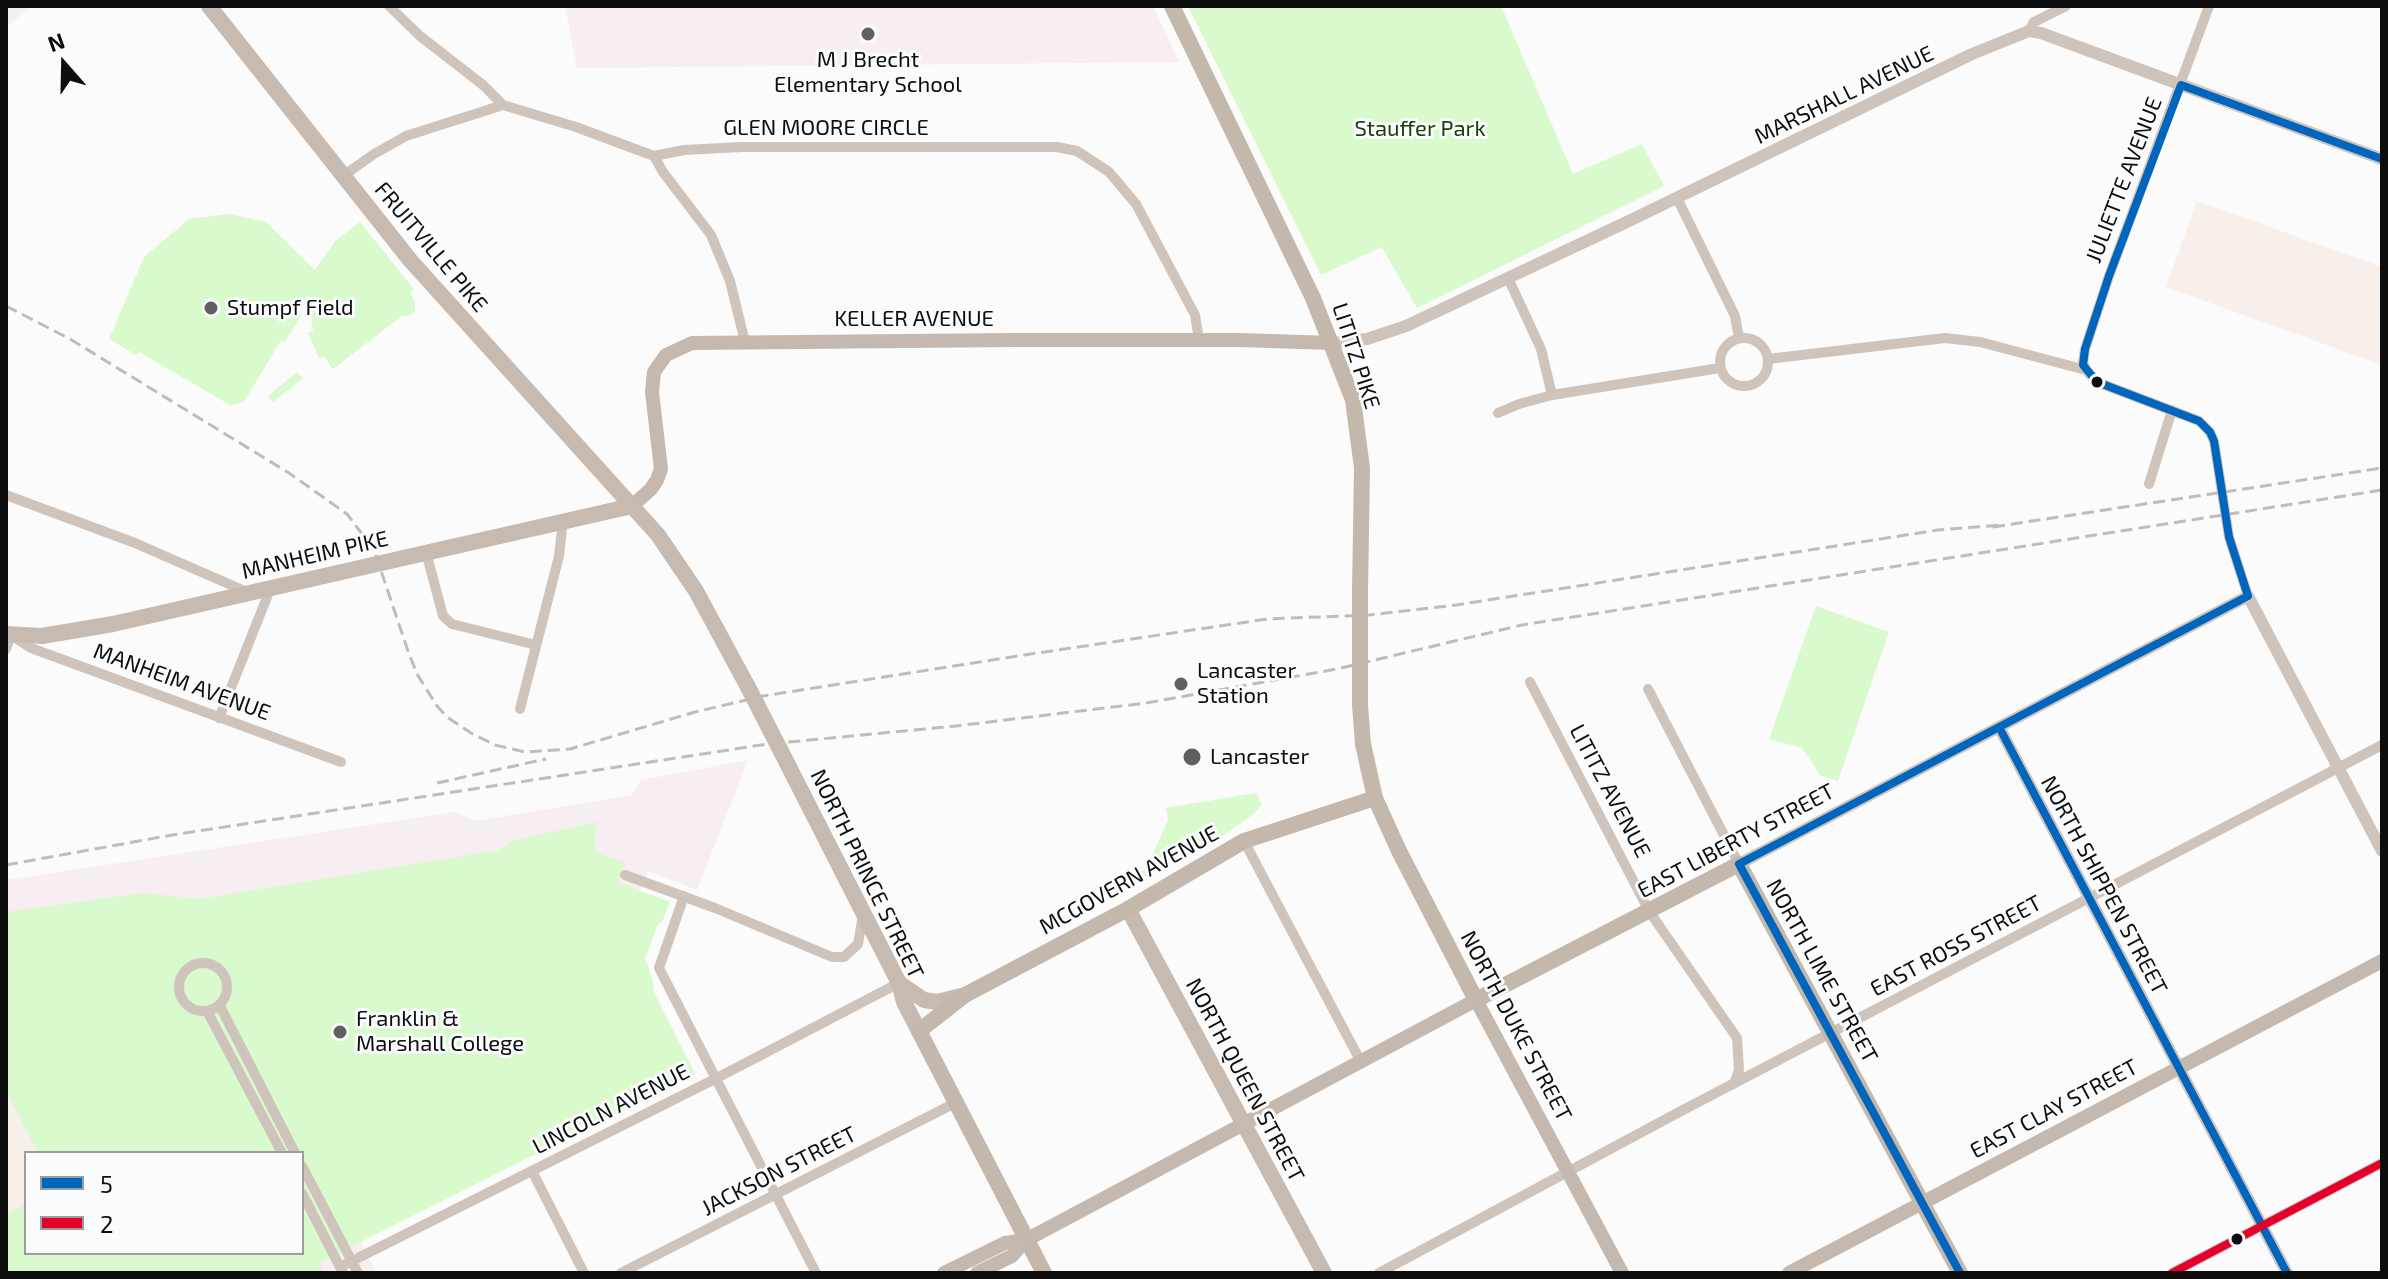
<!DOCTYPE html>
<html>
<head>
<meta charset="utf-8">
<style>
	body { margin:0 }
	#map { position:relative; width:2388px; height:1279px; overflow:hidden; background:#fbfbfb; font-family:"Exo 2",sans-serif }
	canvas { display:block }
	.frame { position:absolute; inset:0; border:8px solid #0d0d0e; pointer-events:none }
	.legend { position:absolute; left:24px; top:1151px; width:280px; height:104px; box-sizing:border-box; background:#fafbfc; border:2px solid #9b9c9d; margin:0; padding:10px 14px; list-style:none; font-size:24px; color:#0d0d0e }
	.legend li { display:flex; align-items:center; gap:16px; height:40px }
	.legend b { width:40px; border:2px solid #9b9c9d }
	.north { position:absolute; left:24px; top:24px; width:80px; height:80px; -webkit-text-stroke:6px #fafbfc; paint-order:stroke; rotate:340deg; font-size:22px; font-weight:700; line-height:32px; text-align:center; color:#0d0d0e }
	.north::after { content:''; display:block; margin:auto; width:28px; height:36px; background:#0d0d0e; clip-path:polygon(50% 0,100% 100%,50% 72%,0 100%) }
</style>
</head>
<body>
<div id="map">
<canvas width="2388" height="1279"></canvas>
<div class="frame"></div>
<ul class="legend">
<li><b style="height:10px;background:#0065bd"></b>5</li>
<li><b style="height:10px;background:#e4002b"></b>2</li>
</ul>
<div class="north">N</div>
</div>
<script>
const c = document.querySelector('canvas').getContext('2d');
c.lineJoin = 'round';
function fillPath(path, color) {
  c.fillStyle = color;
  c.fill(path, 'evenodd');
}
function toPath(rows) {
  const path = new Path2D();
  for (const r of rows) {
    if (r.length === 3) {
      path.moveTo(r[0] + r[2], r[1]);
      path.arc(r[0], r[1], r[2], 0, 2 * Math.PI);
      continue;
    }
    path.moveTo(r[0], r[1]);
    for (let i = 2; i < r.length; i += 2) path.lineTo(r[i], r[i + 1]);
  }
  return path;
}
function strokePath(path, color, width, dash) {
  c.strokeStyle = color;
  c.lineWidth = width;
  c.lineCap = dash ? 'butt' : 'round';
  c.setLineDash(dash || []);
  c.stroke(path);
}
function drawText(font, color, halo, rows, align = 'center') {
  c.font = font + ' "Exo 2",sans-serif';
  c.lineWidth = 6;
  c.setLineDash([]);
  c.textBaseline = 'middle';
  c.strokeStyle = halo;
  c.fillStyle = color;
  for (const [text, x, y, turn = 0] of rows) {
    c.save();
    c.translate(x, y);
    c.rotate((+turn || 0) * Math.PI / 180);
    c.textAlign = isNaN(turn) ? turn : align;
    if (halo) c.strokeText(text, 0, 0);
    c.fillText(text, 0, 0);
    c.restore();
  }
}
const industrial = toPath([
	[6,6,32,6,6,27],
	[2197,201,2382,267,2382,365,2166,287],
	[6,1091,38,1153,26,1153,26,1204,6,1214]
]);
const education = toPath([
	[565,6,1153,6,1179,62,577,68],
	[748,760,697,890,648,871,618,947,648,963,654,986,653,991,695,1074,361,1242,376,1273,6,1273,6,1214,26,1204,26,1253,302,1253,302,1153,38,1153,6,1091,6,880,455,812,475,821,632,795,641,780]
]);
const green = toPath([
	[1188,6,1504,6,1502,8,1573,174,1642,144,1664,186,1417,308,1382,247,1321,275],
	[229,214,266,222,315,270,336,240,360,222,414,289,410,292,415,302,415,312,405,317,403,315,333,369,324,356,319,358,308,333,313,330,308,296,298,312,302,315,285,342,281,340,244,402,230,405,139,352,136,355,109,339,144,257,189,219],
	[297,372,303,378,273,402,268,396],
	[1816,606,1889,632,1838,781,1820,775,1802,748,1769,739],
	[1256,793,1262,805,1251,816,1215,841,1132,884,1129,878,1146,869,1168,820,1166,808],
	[596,822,594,851,625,863,618,882,670,902,662,922,658,924,645,958,654,986,653,991,695,1074,319,1263,324,1273,6,1273,6,1214,26,1204,26,1253,302,1253,302,1153,38,1153,6,1091,6,912,143,893,199,899,500,850,511,841]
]);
const minor = toPath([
	[389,6,420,36,483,85,503,105,576,127,654,156,684,150,742,147,1057,147,1077,151,1109,172,1136,204,1195,315,1199,340],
	[2029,31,2034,22,2066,6],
	[654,156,663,172,711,235,730,281,745,342],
	[343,176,374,154,406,136,503,105],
	[1677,198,1735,316,1739,338],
	[1508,278,1541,349,1552,395],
	[1744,362,24],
	[1768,359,1945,338,1980,342,2086,370,2097,382,2199,421,2210,432,2214,441,2229,537,2248,596],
	[2086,370,2083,362,2085,349,2109,276,2209,6],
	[1498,413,1519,404,1552,395,1720,368],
	[2149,484,2172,410],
	[6,495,135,543,247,592],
	[426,552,443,616,452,624,536,645],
	[6,649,11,635,31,648,341,762],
	[1530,682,1649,911,1737,1038,1739,1070,1734,1084],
	[1648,689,1739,864],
	[520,709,559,556,563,520],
	[219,718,271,587],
	[1244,841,1361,1062],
	[625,875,715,908,832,957,844,957,858,944,863,915],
	[684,896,659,968,816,1273],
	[203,987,24],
	[220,1006,295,1153],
	[207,1011,282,1153],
	[302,1166,358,1273],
	[532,1171,584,1273],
	[302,1193,343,1273],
	[340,1267,715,1079,899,983],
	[621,1273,955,1103],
	[1379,1273,1683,1110,2382,745],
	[2172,1273,2382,1163]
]);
const tertiary = toPath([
	[1332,343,1367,339,1406,326,1631,220,1972,54,2029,31,2041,33,2382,159],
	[1999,727,2287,1273],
	[1739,864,2248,596,2382,851]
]);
const secondary = toPath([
	[632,506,651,489,657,480,661,469,652,392,654,372,666,355,692,343,1014,340,1240,340,1332,343],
	[944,1273,1005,1243,1026,1240,1476,1000,1622,1273],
	[977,1273,1012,1256,1026,1240],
	[1789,1273,2382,961]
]);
const primary = toPath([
	[209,6,410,260,658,535,696,591,748,687],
	[6,634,42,636,113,624,632,506],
	[787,763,899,983,904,1002,919,1031],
	[1128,909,1324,1273],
	[899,983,924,1000,937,1002,965,995]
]);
const trunk = toPath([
	[1172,6,1313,298,1353,400,1362,468,1360,591],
	[1360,705,1363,744,1375,798,1399,851,1476,1000,1739,864,1960,1273],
	[1044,1273,919,1031,965,995,1128,909,1244,841,1375,798]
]);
const rail = toPath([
	[6,306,70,339,289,473,347,514,374,550,408,651,417,674,437,706,447,717,471,733,495,745,525,752,570,749,695,712,763,696,1024,655,1267,619,1369,615,1456,605,1938,530,2001,525],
	[1993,527,2382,468],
	[437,783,546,759],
	[6,865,172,835,768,744,956,726,1146,703,1337,669,1522,625,2382,490]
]);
const primaryBridge = toPath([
	[748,687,787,763]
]);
const trunkBridge = toPath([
	[1360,591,1360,705]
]);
const bus1 = toPath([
	[1999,727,2287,1273],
	[1960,1273,1739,864,2248,596,2229,537,2214,441,2210,432,2199,421,2097,382,2083,365,2085,349,2109,276,2181,85,2382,159]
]);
const bus2 = toPath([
	[2172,1273,2382,1163]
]);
const markers = [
	[868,34,8,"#606061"],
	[211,308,8,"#606061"],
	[2097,382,7,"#0d0d0e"],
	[1181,684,8,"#606061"],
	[1192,757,10,"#606061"],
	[340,1032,8,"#606061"],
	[2237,1239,7,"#0d0d0e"]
];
const poiNames = [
	["M J Brecht",868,60,"center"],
	["Elementary School",868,85,"center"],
	["Stumpf Field",227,308],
	["Lancaster",1197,671],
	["Station",1197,696],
	["Lancaster",1210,757],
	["Franklin &",356,1019],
	["Marshall College",356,1044]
];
const streetNames = [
	["MARSHALL AVENUE",1844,95,-26],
	["GLEN MOORE CIRCLE",826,128],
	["JULIETTE AVENUE",2124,180,-69],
	["FRUITVILLE PIKE",431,247,50],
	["KELLER AVENUE",914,319],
	["LITITZ PIKE",1356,356,72],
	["MANHEIM PIKE",315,555,-13],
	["MANHEIM AVENUE",182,682,20],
	["LITITZ AVENUE",1610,791,62],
	["EAST LIBERTY STREET",1736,841,-28],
	["NORTH PRINCE STREET",867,874,64],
	["MCGOVERN AVENUE",1129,880,-29],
	["NORTH SHIPPEN STREET",2104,885,62],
	["EAST ROSS STREET",1956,946,-28],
	["NORTH LIME STREET",1822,971,61],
	["NORTH DUKE STREET",1516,1026,62],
	["NORTH QUEEN STREET",1245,1080,62],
	["LINCOLN AVENUE",611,1109,-27],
	["EAST CLAY STREET",2054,1109,-28],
	["JACKSON STREET",779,1171,-27]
];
const parkNames = [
	["Stauffer Park",1420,129]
];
fillPath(industrial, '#f7efe9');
fillPath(education, '#f7eef1');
fillPath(green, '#d8facc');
strokePath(minor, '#cfc4bb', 10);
strokePath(tertiary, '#cfc4bb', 12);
strokePath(secondary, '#c5b8ae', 14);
strokePath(primary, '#c7bab1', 16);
strokePath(trunk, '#c4b7ac', 16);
strokePath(rail, '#c1bcba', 3, [12, 6]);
strokePath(primaryBridge, '#c7bab1', 16);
strokePath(trunkBridge, '#c4b7ac', 16);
strokePath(bus1, '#0065bd', 8);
strokePath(bus2, '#e4002b', 8);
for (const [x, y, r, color] of markers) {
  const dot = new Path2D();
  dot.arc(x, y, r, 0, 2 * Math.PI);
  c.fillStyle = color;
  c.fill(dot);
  strokePath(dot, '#fafbfc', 3);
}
drawText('22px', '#0d0d0e', '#fafbfc', poiNames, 'left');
drawText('22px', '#0d0d0e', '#fafbfc', streetNames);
drawText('22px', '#1a4107', '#fafbfc', parkNames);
</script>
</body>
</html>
